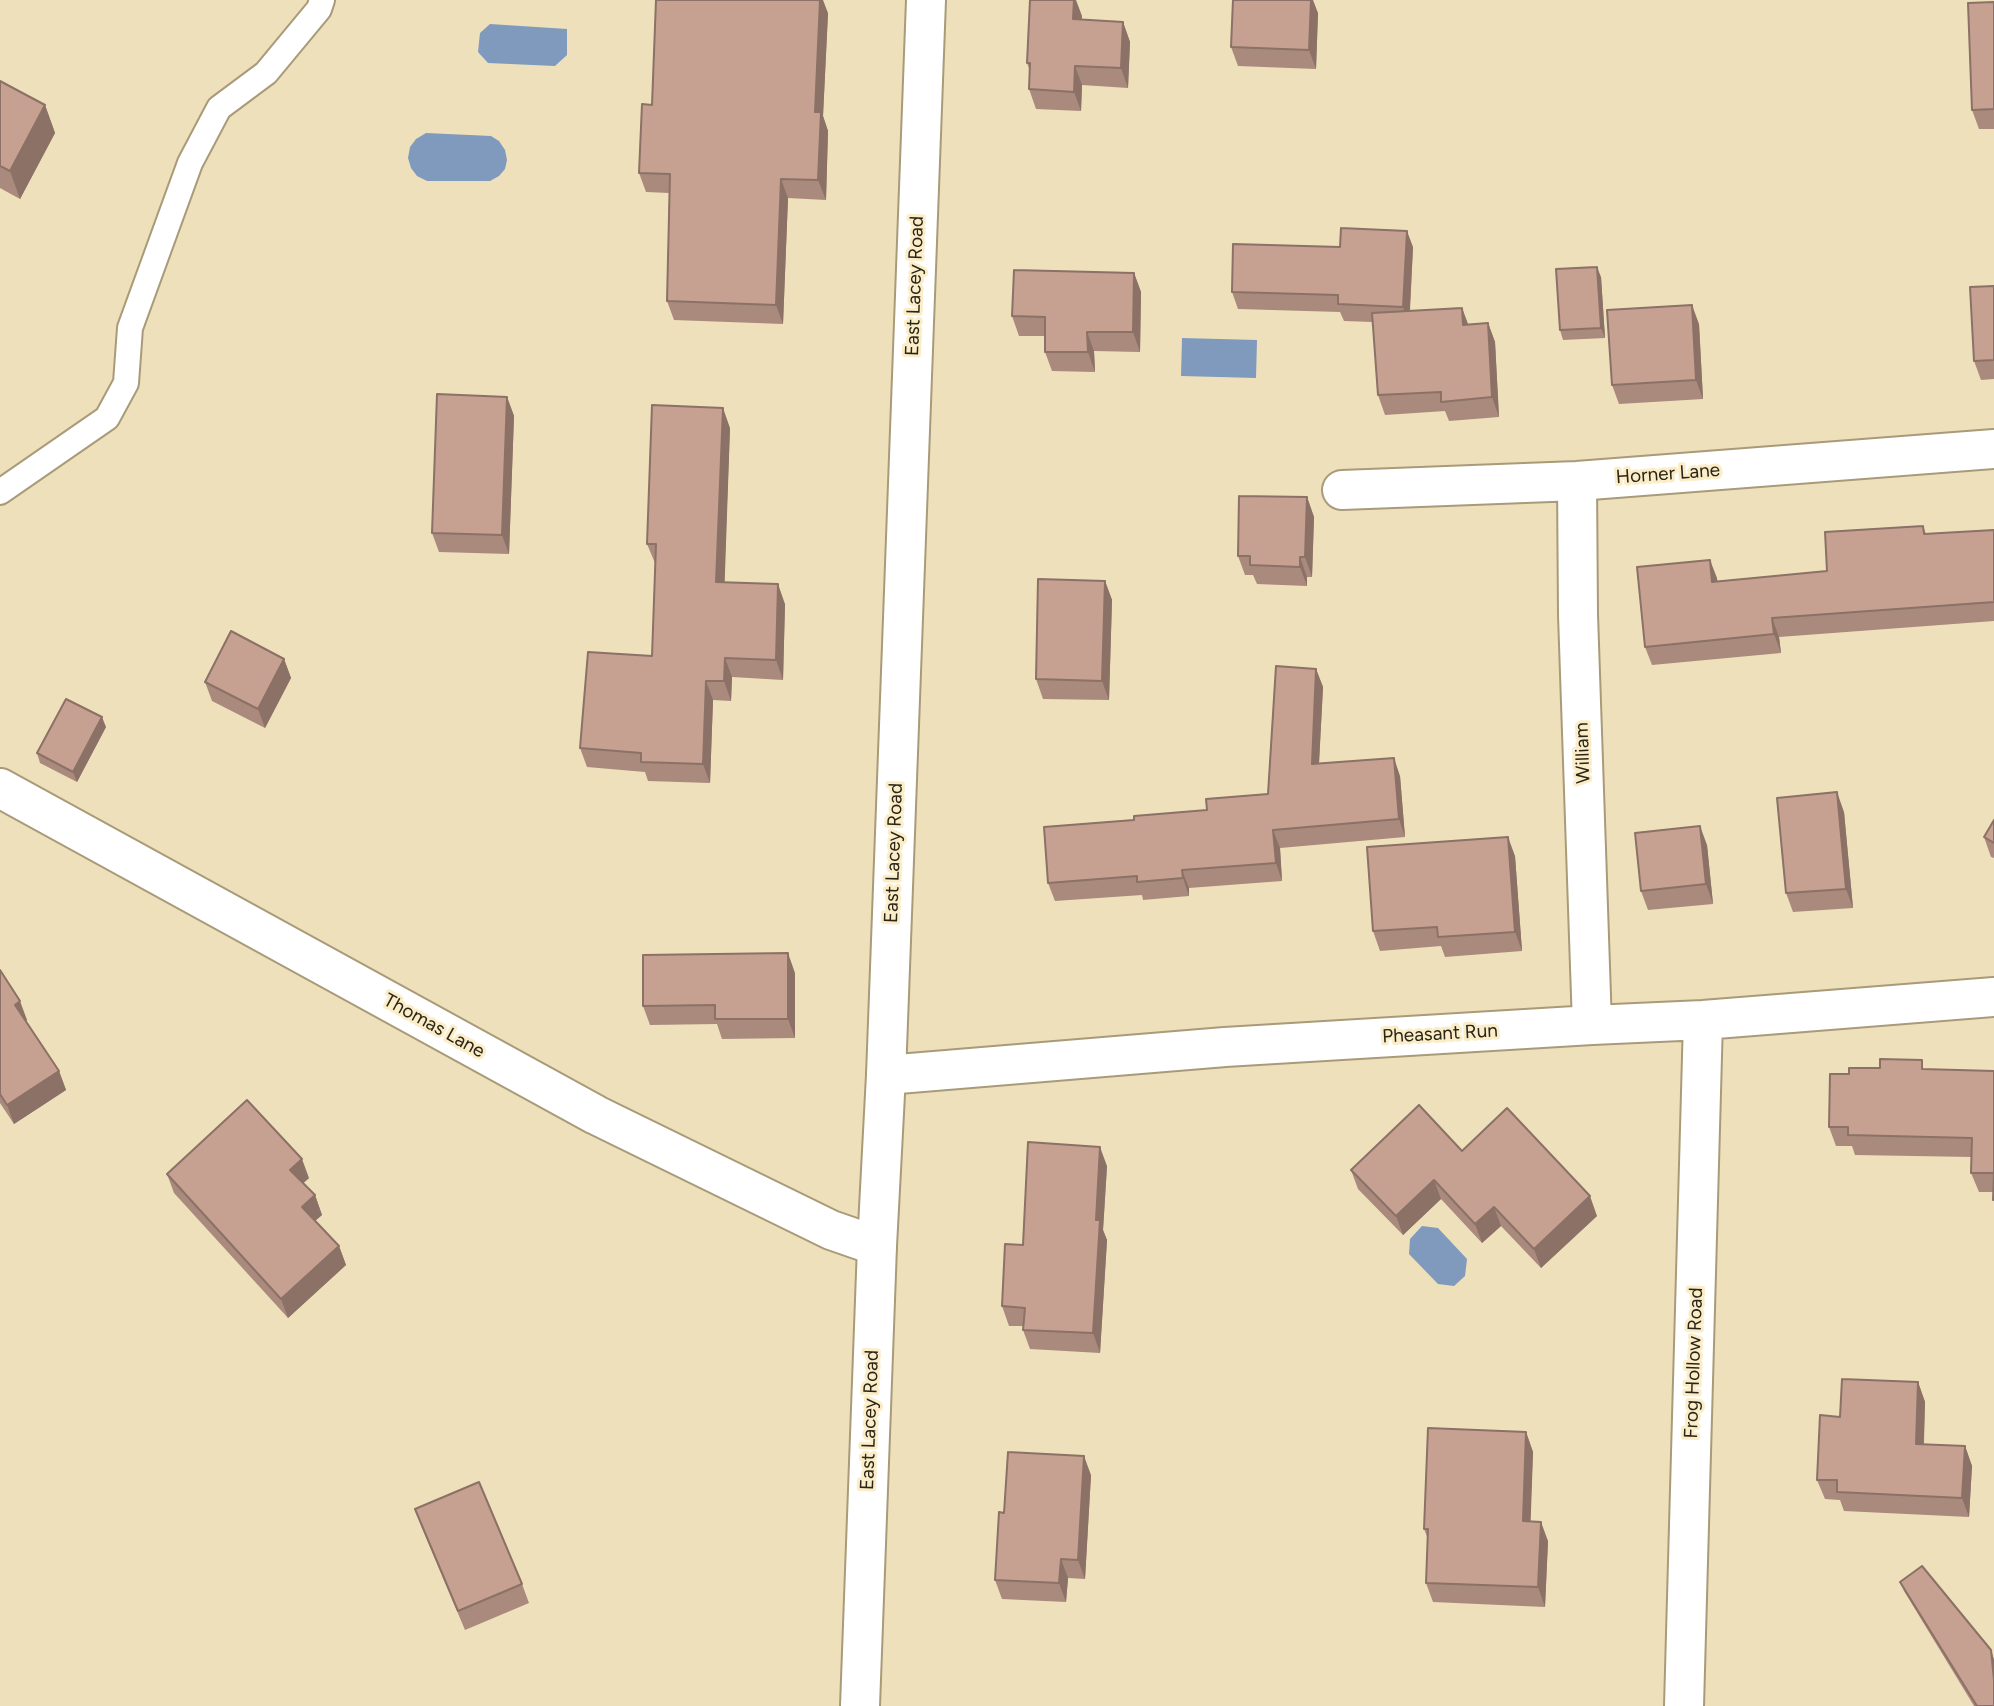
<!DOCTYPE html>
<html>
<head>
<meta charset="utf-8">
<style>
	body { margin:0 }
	canvas { display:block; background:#ede0bb }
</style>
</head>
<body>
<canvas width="1994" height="1706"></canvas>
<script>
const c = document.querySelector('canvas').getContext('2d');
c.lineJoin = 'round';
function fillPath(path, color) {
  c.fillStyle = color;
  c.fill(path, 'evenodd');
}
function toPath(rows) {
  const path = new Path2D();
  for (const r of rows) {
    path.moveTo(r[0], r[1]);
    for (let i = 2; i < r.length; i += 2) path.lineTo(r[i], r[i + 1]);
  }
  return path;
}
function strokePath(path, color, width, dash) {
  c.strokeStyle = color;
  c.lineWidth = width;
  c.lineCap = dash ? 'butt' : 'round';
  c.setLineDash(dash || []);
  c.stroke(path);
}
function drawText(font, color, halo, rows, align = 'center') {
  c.font = font + ' Figtree,sans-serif';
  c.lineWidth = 6;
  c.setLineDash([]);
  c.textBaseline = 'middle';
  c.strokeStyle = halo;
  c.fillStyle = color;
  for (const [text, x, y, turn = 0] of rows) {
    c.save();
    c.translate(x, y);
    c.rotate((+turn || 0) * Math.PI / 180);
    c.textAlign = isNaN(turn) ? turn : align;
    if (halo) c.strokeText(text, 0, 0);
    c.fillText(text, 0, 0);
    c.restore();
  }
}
const water = toPath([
	[490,24,567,29,567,55,555,66,488,63,478,52,480,33],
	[426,133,491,136,499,141,505,150,507,160,505,169,499,176,490,181,427,181,417,176,411,168,408,158,410,147,416,139],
	[1182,338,1257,340,1256,378,1181,376],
	[1422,1226,1438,1228,1467,1259,1465,1276,1454,1286,1438,1284,1409,1254,1410,1239]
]);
const service = toPath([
	[0,492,107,418,126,383,130,328,190,163,219,108,266,73,319,9,322,0]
]);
const minor = toPath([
	[1577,481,1578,615,1592,1025],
	[1342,490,1577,481,1994,449],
	[0,788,596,1115,831,1230,877,1246],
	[886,1075,1225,1047,1592,1025,1703,1020,1994,997],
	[1684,1706,1703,1020]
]);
const tertiary = toPath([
	[860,1706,877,1246,886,1075,926,0]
]);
const wall = toPath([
	[1994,2,1994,129,1979,129,1972,110],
	[828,13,823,116,828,131,826,200,788,198,783,324,674,320,667,301,669,193,646,192,639,173,652,105],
	[1318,13,1316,69,1238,66,1231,47],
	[1082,16,1081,20,1123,22,1130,42,1128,88,1082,85,1081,111,1036,109,1029,89,1030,71,1027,63],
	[0,81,45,105,55,133,20,199,0,188],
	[1340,247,1413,247,1410,311,1462,308,1468,324,1488,323,1495,342,1499,417,1449,421,1445,411,1385,415,1378,395,1373,322,1344,321,1340,312,1238,309,1232,292],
	[1134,273,1141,292,1140,352,1094,351,1095,372,1052,371,1045,352,1045,336,1019,336,1012,316],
	[1601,277,1605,338,1563,340,1560,330],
	[1994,286,1994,379,1981,380,1974,361],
	[1699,324,1703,399,1619,404,1612,385],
	[507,397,514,416,509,554,439,552,432,533],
	[730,428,724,582,785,604,783,680,732,677,731,701,713,700,710,783,648,781,645,772,587,767,580,748,652,656,655,563,647,544],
	[1307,497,1314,517,1312,577,1307,577,1307,586,1257,584,1253,575,1245,575,1238,556],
	[1923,526,1926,534,1994,530,1994,621,1779,637,1781,653,1652,665,1645,647,1717,578,1717,582,1827,571],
	[1105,581,1112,600,1109,700,1043,699,1036,679],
	[284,659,291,678,265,728,212,701,205,682],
	[1316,669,1323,687,1319,763,1400,776,1405,837,1280,848,1282,881,1189,888,1189,896,1143,900,1142,895,1055,901,1048,883,1134,820,1207,810,1268,794],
	[106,727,77,782,40,763,37,753],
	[1844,812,1853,908,1793,912,1786,893],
	[1994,820,1994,858,1991,857,1984,837],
	[1707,845,1713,904,1648,910,1641,891],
	[1515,856,1522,951,1445,957,1441,946,1380,951,1373,931],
	[0,970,27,1020,26,1021,59,1071,66,1090,14,1124,0,1103],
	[795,973,795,1038,722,1039,717,1024,650,1025,643,1006],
	[1925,1069,1994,1071,1994,1202,1993,1192,1979,1192,1971,1173,1972,1157,1855,1155,1852,1146,1836,1146,1829,1127,1849,1074],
	[1462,1151,1597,1216,1541,1268,1501,1226,1482,1243,1441,1199,1403,1235,1358,1189,1351,1170],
	[1107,1166,1103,1230,1107,1240,1100,1353,1030,1349,1023,1330,1024,1326,1009,1326,1002,1306,1023,1245],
	[167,1174,309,1178,303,1183,315,1195,322,1215,315,1221,339,1246,346,1265,288,1318,174,1193],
	[1918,1382,1925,1402,1924,1444,1965,1446,1972,1466,1969,1517,1844,1511,1840,1500,1825,1499,1817,1480,1840,1417],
	[1526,1432,1533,1452,1530,1521,1548,1541,1545,1607,1433,1602,1426,1583,1428,1539,1424,1529],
	[1091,1475,1085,1579,1068,1578,1066,1602,1002,1599,995,1580,1004,1513],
	[415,1509,522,1584,529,1603,465,1630,422,1528],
	[1900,1582,1991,1650,1994,1660,1994,1706,1974,1706,1904,1591]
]);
const shadedWall = toPath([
	[820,0,823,0,828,13,823,116,828,131,826,200,818,180,815,112],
	[1074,0,1076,0,1082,16,1080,38,1073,19],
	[1311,0,1313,0,1318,13,1316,69,1309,50],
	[1123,22,1130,42,1128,88,1121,68],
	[1075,66,1082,85,1081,111,1074,92],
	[45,105,55,133,20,199,10,171],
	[781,179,788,198,783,324,776,305],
	[1407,231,1413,247,1409,324,1403,307],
	[1597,267,1601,277,1605,338,1601,328],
	[1134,273,1141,292,1140,352,1133,332],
	[1692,305,1699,324,1703,399,1696,380],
	[1462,308,1469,327,1463,325],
	[1488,323,1495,342,1499,417,1492,397],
	[1087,332,1094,351,1095,372,1088,352],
	[507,397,514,416,509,554,502,535],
	[723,408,730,428,724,601,716,582],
	[1307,497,1314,517,1312,577,1305,557],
	[1300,557,1307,577,1307,586,1300,567],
	[1710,560,1717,578,1719,601,1712,582],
	[1105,581,1112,600,1109,700,1102,681],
	[778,584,785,604,783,680,776,660],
	[1772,618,1779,637,1781,653,1774,634],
	[725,658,732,677,731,701,724,681],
	[284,659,291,678,265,728,258,709],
	[1316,669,1323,687,1318,782,1312,764],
	[706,681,713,700,710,783,703,764],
	[102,717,106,727,77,782,73,772],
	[1394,758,1400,776,1405,837,1399,819],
	[1837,792,1844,812,1853,908,1846,889],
	[1700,826,1707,845,1713,904,1706,884],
	[1273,830,1280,848,1282,881,1276,863],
	[1508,837,1515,856,1522,951,1515,932],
	[1182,870,1189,888,1189,896,1183,878],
	[788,953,795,973,795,1038,788,1019],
	[20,1001,27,1020,22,1024,15,1005],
	[59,1071,66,1090,14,1124,7,1105],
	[1100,1147,1107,1166,1103,1230,1107,1240,1100,1353,1093,1333,1096,1220],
	[302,1159,309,1178,297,1189,290,1170],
	[1434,1180,1441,1199,1403,1235,1396,1216],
	[315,1195,322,1215,309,1226,302,1207],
	[1590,1196,1597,1216,1541,1268,1534,1249],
	[1494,1207,1501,1226,1482,1243,1475,1224],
	[339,1246,346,1265,288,1318,281,1299],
	[1918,1382,1925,1402,1923,1463,1916,1444],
	[1526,1432,1533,1452,1530,1540,1523,1521],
	[1965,1446,1972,1466,1969,1517,1962,1498],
	[1084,1456,1091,1475,1085,1579,1078,1560],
	[1541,1522,1548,1541,1545,1607,1538,1587],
	[1061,1559,1068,1578,1066,1602,1059,1583],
	[1991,1650,1994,1660,1994,1680]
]);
const building = toPath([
	[656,0,820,0,815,112,821,112,818,180,781,179,776,305,667,301,670,174,639,173,642,104,652,105,656,0],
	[1030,0,1074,0,1073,19,1123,22,1121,68,1075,66,1074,92,1029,89,1030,63,1027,63,1030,0],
	[1233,0,1311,0,1309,50,1231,47,1233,0],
	[1994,2,1994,109,1972,110,1968,3,1994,2],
	[0,81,45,105,10,171,0,166,0,81],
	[1341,228,1407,231,1403,307,1338,304,1338,295,1232,292,1233,244,1340,247,1341,228],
	[1597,267,1601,328,1560,330,1556,269,1597,267],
	[1014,270,1134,273,1133,332,1087,332,1088,352,1045,352,1045,317,1012,316,1014,270],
	[1994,286,1994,360,1974,361,1970,287,1994,286],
	[1692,305,1696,380,1612,385,1607,310,1692,305],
	[1462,308,1463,325,1488,323,1492,397,1441,402,1441,392,1378,395,1372,313,1462,308],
	[437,394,507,397,502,535,432,533,437,394],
	[652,405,723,408,716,582,778,584,776,660,725,658,724,681,706,681,703,764,641,762,641,753,580,748,588,652,652,656,656,544,647,544,652,405],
	[1239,496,1307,497,1305,557,1300,557,1300,567,1250,565,1250,556,1238,556,1239,496],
	[1923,526,1924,534,1994,530,1994,602,1772,618,1774,634,1645,647,1637,567,1710,560,1712,582,1827,571,1825,532,1923,526],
	[1038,579,1105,581,1102,681,1036,679,1038,579],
	[231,631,284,659,258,709,205,682,231,631],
	[1276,666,1316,669,1312,764,1394,758,1399,819,1273,830,1276,863,1182,870,1183,878,1137,882,1137,876,1048,883,1044,827,1134,820,1134,816,1207,810,1206,799,1268,794,1276,666],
	[66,699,102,717,73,772,37,753,66,699],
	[1837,792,1846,889,1786,893,1777,798,1837,792],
	[1994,820,1994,843,1984,837,1994,820],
	[1700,826,1706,884,1641,891,1635,833,1700,826],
	[1508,837,1515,932,1438,937,1437,927,1373,931,1367,847,1508,837],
	[788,953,788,1019,715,1019,715,1005,643,1006,643,955,788,953],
	[0,970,20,1001,15,1005,59,1071,7,1105,0,1094,0,970],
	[1880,1059,1922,1060,1922,1069,1994,1071,1994,1200,1993,1200,1994,1173,1971,1173,1972,1138,1848,1135,1848,1127,1829,1127,1830,1074,1849,1074,1849,1068,1880,1068,1880,1059],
	[247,1100,302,1159,290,1170,315,1195,302,1207,339,1246,281,1299,167,1174,247,1100],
	[1419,1105,1462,1151,1507,1108,1590,1196,1534,1249,1494,1207,1475,1224,1434,1180,1396,1216,1351,1170,1419,1105],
	[1028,1142,1100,1147,1096,1220,1100,1220,1093,1333,1023,1330,1025,1308,1002,1306,1005,1244,1023,1245,1028,1142],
	[1842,1379,1918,1382,1916,1444,1965,1446,1962,1498,1837,1492,1837,1480,1817,1480,1820,1415,1840,1417,1842,1379],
	[1428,1428,1526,1432,1523,1521,1541,1522,1538,1587,1426,1583,1428,1529,1424,1529,1428,1428],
	[1008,1452,1084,1456,1078,1560,1061,1559,1059,1583,995,1580,999,1512,1004,1513,1008,1452],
	[479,1482,522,1584,458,1611,415,1509,479,1482],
	[1922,1566,1991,1650,1994,1680,1994,1706,1977,1706,1900,1582,1922,1566]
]);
const streetNames = [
	["East Lacey Road",915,286,-88],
	["Horner Lane",1668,474,-4],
	["William",1583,753,-92],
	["East Lacey Road",894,853,-88],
	["Thomas Lane",434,1026,29],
	["Pheasant Run",1440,1034,-3],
	["Frog Hollow Road",1694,1363,-88],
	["East Lacey Road",870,1420,-88]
];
fillPath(water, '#7f9abc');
strokePath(service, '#a99b79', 28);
strokePath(minor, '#a99b79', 42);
strokePath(tertiary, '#a99b79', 42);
strokePath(service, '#fff', 24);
strokePath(minor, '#fff', 38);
strokePath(tertiary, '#fff', 38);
fillPath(wall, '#aa8a7d');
fillPath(shadedWall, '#8b7166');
fillPath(building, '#c6a191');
strokePath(building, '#8b7166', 2);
drawText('19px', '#2a2517', '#fbedc8', streetNames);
</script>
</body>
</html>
